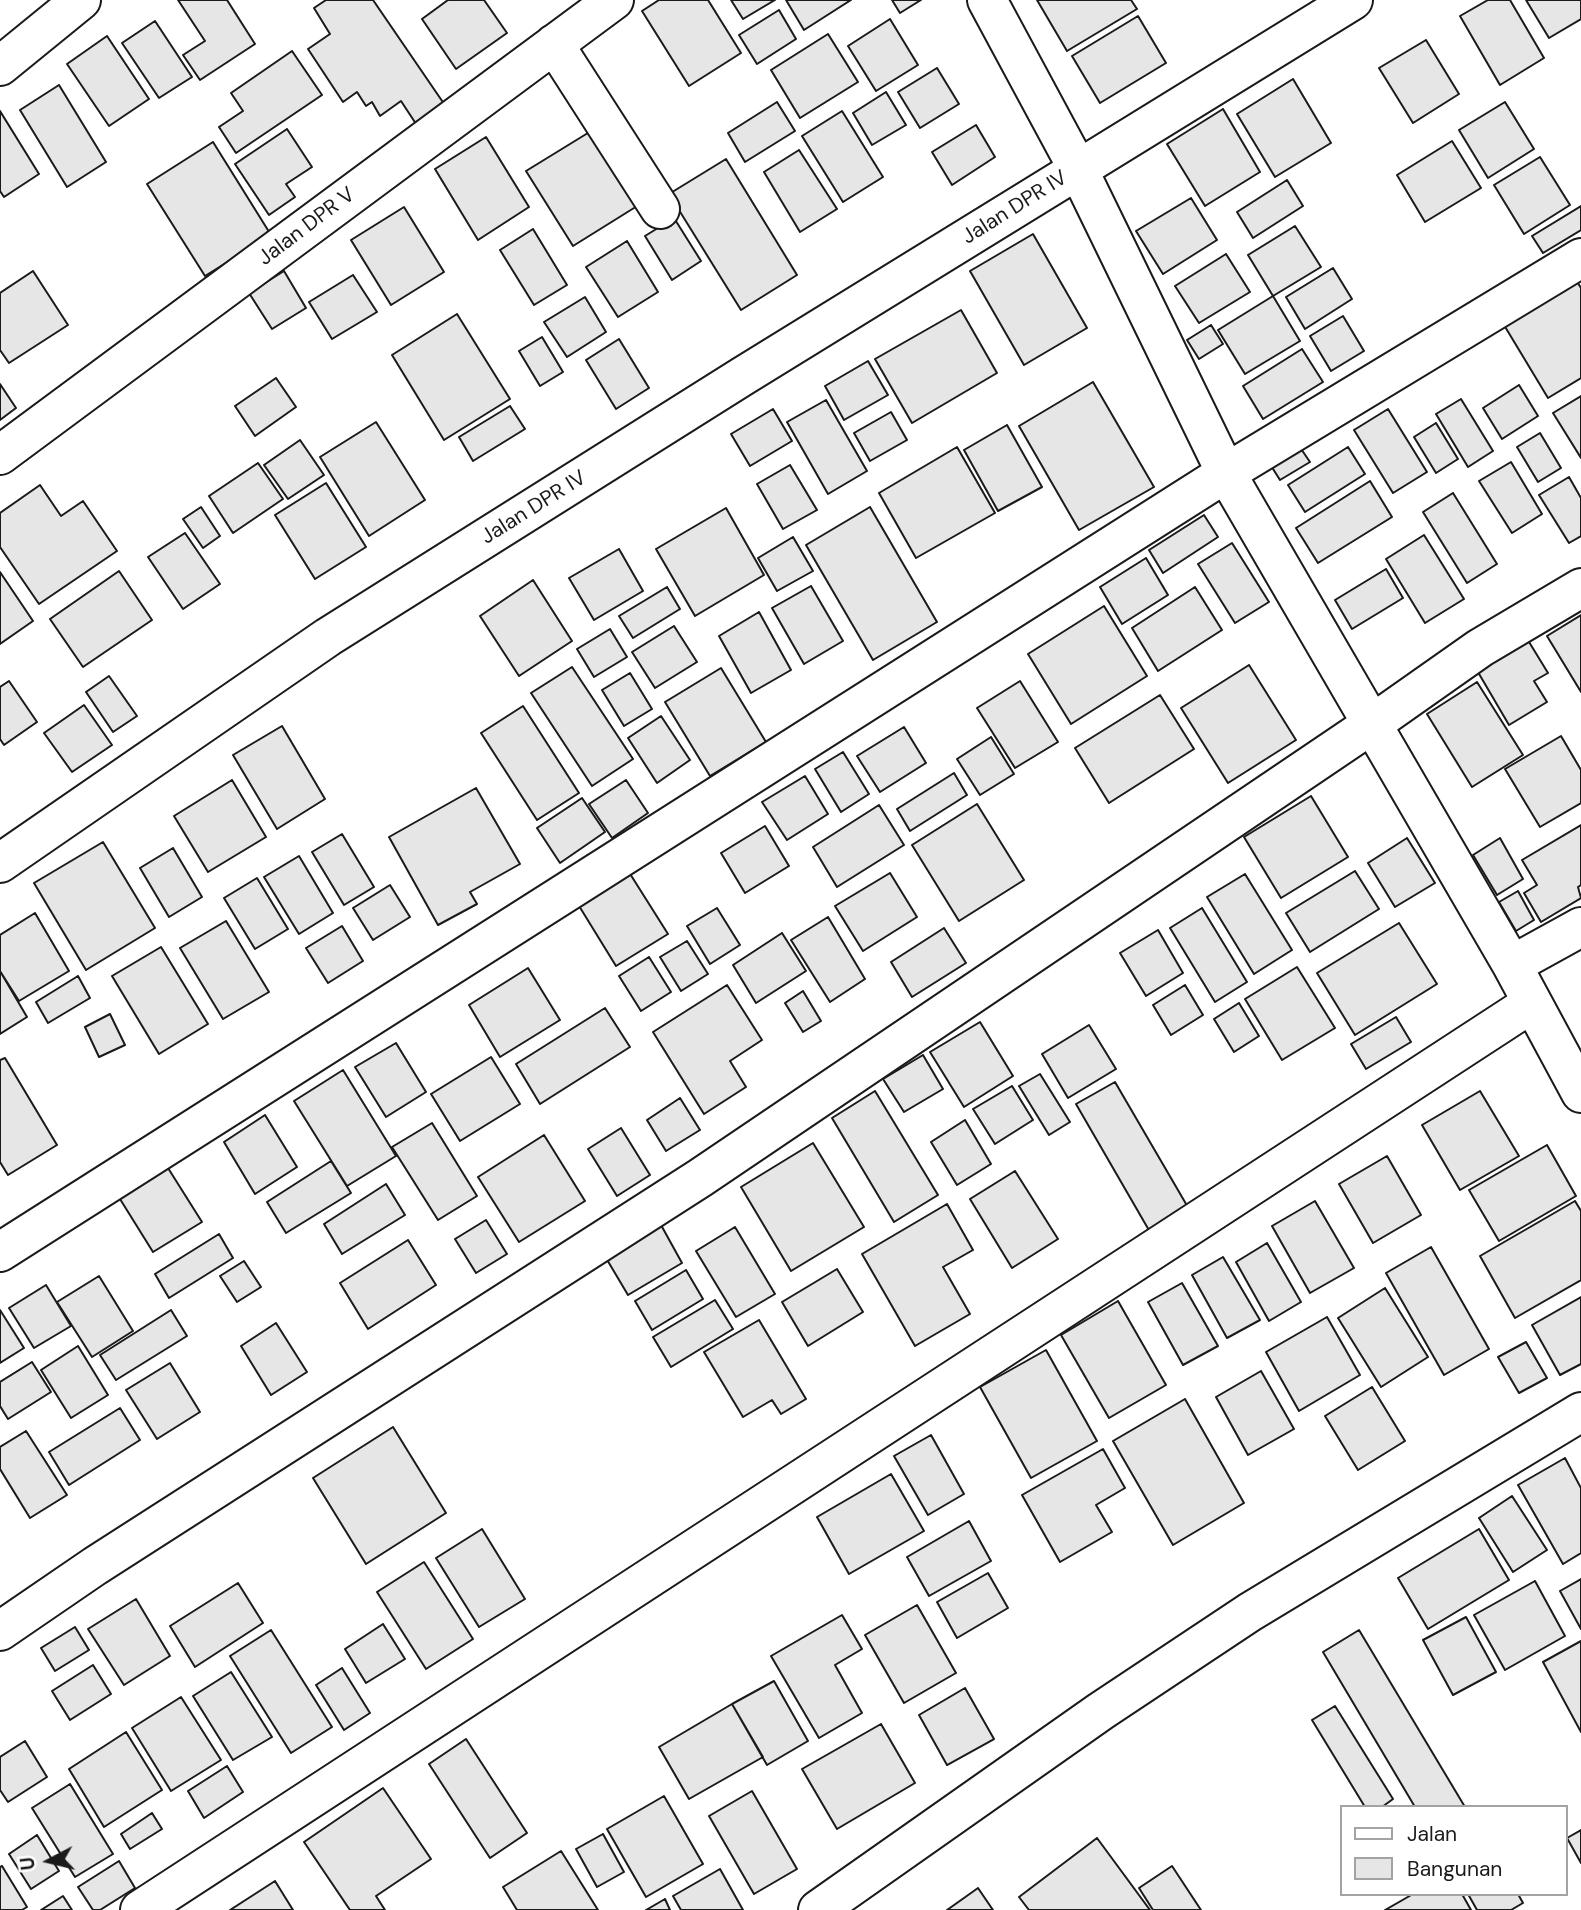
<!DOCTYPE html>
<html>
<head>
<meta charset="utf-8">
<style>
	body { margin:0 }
	#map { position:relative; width:1581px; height:1910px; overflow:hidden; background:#fff; font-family:"DM Sans",sans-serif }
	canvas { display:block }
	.legend { position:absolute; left:1340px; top:1805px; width:228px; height:91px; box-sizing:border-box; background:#fff; border:2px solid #a3a3a3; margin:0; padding:9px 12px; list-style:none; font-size:21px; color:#1a1a1a }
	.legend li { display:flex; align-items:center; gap:14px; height:35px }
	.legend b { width:35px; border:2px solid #a3a3a3 }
	.north { position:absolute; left:14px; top:1826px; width:70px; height:70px; -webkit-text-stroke:5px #fff; paint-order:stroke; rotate:263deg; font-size:19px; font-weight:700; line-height:28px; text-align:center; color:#1a1a1a }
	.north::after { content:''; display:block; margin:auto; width:24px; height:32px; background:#1a1a1a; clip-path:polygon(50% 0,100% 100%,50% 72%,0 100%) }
</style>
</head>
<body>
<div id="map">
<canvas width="1581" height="1910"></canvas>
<ul class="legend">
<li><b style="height:9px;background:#fff"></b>Jalan</li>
<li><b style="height:19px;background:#e6e6e6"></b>Bangunan</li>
</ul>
<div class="north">U</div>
</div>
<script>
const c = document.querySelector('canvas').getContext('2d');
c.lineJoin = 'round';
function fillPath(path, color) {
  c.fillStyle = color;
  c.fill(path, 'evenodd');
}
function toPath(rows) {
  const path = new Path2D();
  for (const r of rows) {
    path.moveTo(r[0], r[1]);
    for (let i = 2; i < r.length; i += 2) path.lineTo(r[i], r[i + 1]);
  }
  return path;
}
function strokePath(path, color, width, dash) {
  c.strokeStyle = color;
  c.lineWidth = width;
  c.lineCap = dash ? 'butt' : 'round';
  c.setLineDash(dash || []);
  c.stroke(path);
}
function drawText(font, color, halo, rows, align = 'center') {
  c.font = font + ' "DM Sans",sans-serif';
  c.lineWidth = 5;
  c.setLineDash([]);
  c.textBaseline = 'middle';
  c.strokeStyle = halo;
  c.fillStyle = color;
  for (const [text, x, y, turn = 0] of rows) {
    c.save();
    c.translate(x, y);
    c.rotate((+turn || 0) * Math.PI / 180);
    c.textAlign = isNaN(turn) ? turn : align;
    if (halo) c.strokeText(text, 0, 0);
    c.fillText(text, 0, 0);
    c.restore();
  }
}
const building = toPath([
	[178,0,227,0,255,44,200,80,183,55,205,41,178,0],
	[326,0,373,0,451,114,422,133,401,101,380,116,372,102,366,106,357,92,343,102,308,49,330,34,314,8,326,0],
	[448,0,484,0,507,33,456,69,422,19,448,0],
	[659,0,708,0,741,53,689,86,642,11,659,0],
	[731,0,775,0,743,19,731,0],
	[786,0,851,0,804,30,786,0],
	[892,0,921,0,900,13,892,0],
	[1037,0,1131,0,1137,9,1067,51,1037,0],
	[1488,0,1510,0,1544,58,1500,85,1460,16,1488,0],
	[1526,0,1581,0,1581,19,1549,38,1526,0],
	[779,10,796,39,757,64,739,35,779,10],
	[1138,16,1166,63,1100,103,1072,56,1138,16],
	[890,19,918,65,876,91,848,46,890,19],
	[155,21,192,77,159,98,122,43,155,21],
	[828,34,858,82,800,118,771,70,828,34],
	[107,36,149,99,109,126,67,64,107,36],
	[1426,40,1459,94,1413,123,1379,68,1426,40],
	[292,51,322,95,236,153,219,127,243,111,231,93,292,51],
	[937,68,959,104,920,128,898,92,937,68],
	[1293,79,1331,143,1275,177,1237,114,1293,79],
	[59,85,106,162,67,187,20,110,59,85],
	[886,92,906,125,872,145,853,113,886,92],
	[777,102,795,131,745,162,728,133,777,102],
	[1505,102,1534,149,1488,178,1459,130,1505,102],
	[1223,109,1260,172,1205,206,1167,144,1223,109],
	[0,111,39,174,4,197,0,191,0,111],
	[842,111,883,177,843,202,802,136,842,111],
	[976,125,995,157,952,185,932,152,976,125],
	[596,128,642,203,573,246,526,171,596,128],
	[287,129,312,167,286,184,295,197,269,215,235,164,287,129],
	[486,137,529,207,478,240,435,169,486,137],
	[1452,141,1481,188,1425,222,1397,175,1452,141],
	[213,142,271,235,205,276,147,184,213,142],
	[799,150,837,209,800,232,764,172,799,150],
	[1540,157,1570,205,1524,234,1494,185,1540,157],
	[726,159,797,275,741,310,669,194,726,159],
	[1287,180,1303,206,1253,238,1237,212,1287,180],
	[1191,198,1217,240,1163,274,1136,231,1191,198],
	[1581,206,1581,230,1543,253,1532,236,1581,206],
	[404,207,444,272,391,305,351,240,404,207],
	[674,218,701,261,672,280,645,236,674,218],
	[1295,226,1321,267,1273,296,1248,255,1295,226],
	[533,229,567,285,534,305,500,250,533,229],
	[1033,234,1087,328,1024,365,970,271,1033,234],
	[627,241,658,292,618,317,586,267,627,241],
	[1226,254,1250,292,1199,323,1175,286,1226,254],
	[1333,268,1352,299,1305,329,1286,297,1333,268],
	[33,271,68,325,9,363,0,350,0,293,33,271],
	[284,271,306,308,272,329,249,293,284,271],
	[353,275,377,312,332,339,309,302,353,275],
	[1576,280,1581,288,1581,378,1548,398,1504,325,1576,280],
	[1273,296,1300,341,1245,374,1218,330,1273,296],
	[585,297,606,332,567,357,544,322,585,297],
	[961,310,997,373,912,423,875,359,961,310],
	[457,314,510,399,444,440,392,355,457,314],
	[1343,316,1364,351,1331,371,1310,336,1343,316],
	[1211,325,1223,344,1199,359,1187,340,1211,325],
	[542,337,563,372,540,386,519,351,542,337],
	[619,339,649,388,616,409,586,360,619,339],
	[1302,349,1323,382,1263,419,1243,386,1302,349],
	[868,361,888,395,844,420,825,386,868,361],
	[276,378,296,407,255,436,235,406,276,378],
	[1093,382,1154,487,1079,530,1019,426,1093,382],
	[0,384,16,408,0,420,0,384],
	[1519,385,1538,416,1502,439,1483,408,1519,385],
	[1581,396,1581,458,1553,413,1581,396],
	[1461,399,1493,451,1468,467,1436,414,1461,399],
	[826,400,867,471,828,494,787,422,826,400],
	[510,406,525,429,473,461,459,437,510,406],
	[773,409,792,441,750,466,731,434,773,409],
	[1388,409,1427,472,1393,493,1354,430,1388,409],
	[891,412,907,440,870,461,854,433,891,412],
	[376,422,425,500,369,536,320,457,376,422],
	[1436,423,1458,459,1436,473,1414,437,1436,423],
	[1007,425,1042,487,998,511,964,450,1007,425],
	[1540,433,1561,468,1538,482,1517,447,1540,433],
	[300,440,324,475,288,499,264,465,300,440],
	[1297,443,1310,462,1280,480,1268,461,1297,443],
	[957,447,995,513,916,558,879,493,957,447],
	[1348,447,1365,474,1305,512,1288,485,1348,447],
	[1511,462,1542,514,1512,533,1479,481,1511,462],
	[258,463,283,499,233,533,209,496,258,463],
	[790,465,817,510,783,529,757,484,790,465],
	[1569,477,1581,498,1581,536,1569,543,1539,495,1569,477],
	[1370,481,1392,517,1318,563,1296,528,1370,481],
	[326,483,366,547,315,579,275,515,326,483],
	[40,485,61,516,83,501,117,551,39,604,0,547,0,513,40,485],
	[1453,493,1497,564,1467,583,1423,512,1453,493],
	[201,507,220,536,203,548,183,519,201,507],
	[870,507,937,622,873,660,806,545,870,507],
	[726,508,764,575,695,616,656,549,726,508],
	[1204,515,1218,537,1163,573,1149,550,1204,515],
	[185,533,220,584,183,609,148,557,185,533],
	[1424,535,1464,599,1425,623,1386,559,1424,535],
	[793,537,813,571,777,591,758,558,793,537],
	[1232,543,1269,602,1235,623,1198,564,1232,543],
	[619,549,643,591,594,620,569,578,619,549],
	[1146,558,1168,595,1122,624,1100,587,1146,558],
	[1386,569,1403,598,1352,629,1335,600,1386,569],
	[119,571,152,620,83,667,50,619,119,571],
	[0,572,33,621,0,644,0,572],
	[533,580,572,641,519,676,480,616,533,580],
	[811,586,843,641,804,664,772,608,811,586],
	[667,587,680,609,633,638,619,616,667,587],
	[1195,587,1222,630,1158,671,1132,628,1195,587],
	[1104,606,1147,676,1071,724,1028,654,1104,606],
	[759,612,791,670,751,693,719,636,759,612],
	[1581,615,1581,692,1547,636,1581,615],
	[674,626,697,662,655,688,632,652,674,626],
	[610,629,627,657,594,677,577,649,610,629],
	[1526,637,1548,673,1534,681,1547,702,1509,725,1475,667,1526,637],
	[1249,665,1296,740,1228,783,1181,708,1249,665],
	[572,667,633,759,592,786,531,693,572,667],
	[721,668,766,742,710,776,665,702,721,668],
	[630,673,652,709,624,726,602,690,630,673],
	[109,676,137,716,113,732,86,692,109,676],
	[9,681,37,722,4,745,0,739,0,687,9,681],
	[1020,681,1058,742,1015,768,977,708,1020,681],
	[1477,682,1523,755,1472,787,1427,714,1477,682],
	[1160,695,1194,749,1109,803,1075,748,1160,695],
	[84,705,112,745,72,772,44,733,84,705],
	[523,706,579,793,537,820,481,733,523,706],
	[661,716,690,760,657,783,628,738,661,716],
	[282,726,325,799,277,829,233,755,282,726],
	[904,727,926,763,880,792,857,756,904,727],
	[1561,736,1581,770,1581,803,1540,827,1505,769,1561,736],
	[991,737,1014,774,980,795,957,759,991,737],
	[843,752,869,794,841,812,815,769,843,752],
	[954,773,967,795,910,831,897,809,954,773],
	[805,776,828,814,787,840,762,802,805,776],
	[232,780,266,837,208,872,174,816,232,780],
	[626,780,648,813,612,838,589,804,626,780],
	[476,788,520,864,470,892,477,904,438,925,389,837,476,788],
	[1311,796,1348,857,1281,898,1244,837,1311,796],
	[582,798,605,832,560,863,537,828,582,798],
	[977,804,1024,880,959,921,912,845,977,804],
	[879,805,904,845,837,887,813,847,879,805],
	[1581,825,1581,885,1578,887,1581,898,1541,922,1524,893,1537,885,1522,860,1581,825],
	[765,826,789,866,745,893,721,853,765,826],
	[342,834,374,887,344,905,312,852,342,834],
	[1407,838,1435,883,1395,907,1368,863,1407,838],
	[1500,838,1523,879,1497,895,1473,855,1500,838],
	[103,842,155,928,86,970,34,883,103,842],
	[173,848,202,897,169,917,140,868,173,848],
	[299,856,333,913,299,934,264,877,299,856],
	[627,869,668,934,616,966,576,901,627,869],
	[1355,871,1379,909,1310,952,1286,913,1355,871],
	[890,873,917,917,863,951,835,906,890,873],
	[1245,874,1292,950,1254,974,1207,897,1245,874],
	[257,878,288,929,255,949,224,898,257,878],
	[390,885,410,917,373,940,353,908,390,885],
	[1518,891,1534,920,1516,931,1499,902,1518,891],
	[717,908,740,945,710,964,687,926,717,908],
	[1202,908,1247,982,1215,1002,1170,928,1202,908],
	[35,913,69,971,19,1001,0,971,0,935,35,913],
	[828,917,865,979,830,1002,791,940,828,917],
	[226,921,269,992,223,1019,180,948,226,921],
	[1399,923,1437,984,1355,1035,1317,973,1399,923],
	[342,926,363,961,328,983,306,948,342,926],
	[944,928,966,963,912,997,891,962,944,928],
	[1158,930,1183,973,1146,996,1120,953,1158,930],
	[782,933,806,971,756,1003,733,965,782,933],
	[687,941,708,974,681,991,660,957,687,941],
	[161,947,208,1024,159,1054,112,976,161,947],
	[649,957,671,992,641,1011,619,976,649,957],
	[1297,967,1335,1028,1282,1060,1245,999,1297,967],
	[528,968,560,1020,500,1057,469,1005,528,968],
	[0,971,27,1017,0,1034,0,971],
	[78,976,90,998,48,1023,36,1002,78,976],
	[727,985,762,1040,730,1061,746,1087,704,1114,653,1032,727,985],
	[1185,985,1203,1015,1171,1035,1153,1005,1185,985],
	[803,991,821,1021,803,1032,785,1003,803,991],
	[1239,1003,1259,1036,1234,1052,1214,1019,1239,1003],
	[605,1008,630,1047,540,1104,516,1064,605,1008],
	[110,1014,125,1045,99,1057,85,1027,110,1014],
	[1396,1017,1411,1042,1366,1069,1351,1044,1396,1017],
	[980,1022,1013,1076,964,1107,930,1052,980,1022],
	[1089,1025,1116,1069,1068,1098,1042,1054,1089,1025],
	[396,1043,426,1092,386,1117,355,1067,396,1043],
	[923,1055,943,1089,904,1112,883,1079,923,1055],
	[491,1057,520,1104,460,1141,431,1094,491,1057],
	[5,1058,57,1145,8,1175,0,1162,0,1060,5,1058],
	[343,1070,396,1156,347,1186,294,1101,343,1070],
	[1040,1074,1070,1122,1049,1135,1019,1086,1040,1074],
	[1115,1082,1189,1209,1150,1232,1076,1104,1115,1082],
	[1012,1086,1033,1120,995,1144,973,1109,1012,1086],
	[875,1091,938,1195,894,1222,832,1118,875,1091],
	[1480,1091,1519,1156,1460,1190,1422,1125,1480,1091],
	[680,1098,700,1130,666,1151,647,1120,680,1098],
	[265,1115,297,1167,255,1194,224,1142,265,1115],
	[965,1120,991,1164,957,1185,931,1142,965,1120],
	[432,1123,477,1196,438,1220,392,1147,432,1123],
	[621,1128,650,1175,617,1196,588,1149,621,1128],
	[544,1135,585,1201,519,1242,478,1177,544,1135],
	[813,1143,864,1227,791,1271,741,1187,813,1143],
	[1547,1145,1576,1196,1499,1241,1469,1190,1547,1145],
	[1387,1156,1421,1215,1373,1243,1339,1184,1387,1156],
	[331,1161,351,1193,286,1233,267,1202,331,1161],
	[168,1168,202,1222,153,1252,120,1199,168,1168],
	[1015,1171,1058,1239,1012,1268,970,1199,1015,1171],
	[386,1184,405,1215,342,1254,324,1224,386,1184],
	[1315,1201,1354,1268,1310,1293,1272,1226,1315,1201],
	[1575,1201,1581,1211,1581,1280,1515,1318,1480,1256,1575,1201],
	[947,1204,973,1250,943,1267,970,1314,915,1346,862,1254,947,1204],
	[486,1220,507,1254,476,1273,455,1239,486,1220],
	[661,1225,682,1263,628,1295,606,1258,661,1225],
	[735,1227,775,1294,736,1317,696,1251,735,1227],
	[219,1234,233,1258,169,1298,155,1274,219,1234],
	[408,1240,436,1285,368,1329,340,1283,408,1240],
	[1267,1243,1301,1302,1269,1321,1236,1262,1267,1243],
	[1431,1247,1489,1349,1444,1375,1386,1273,1431,1247],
	[1223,1257,1260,1320,1227,1338,1192,1275,1223,1257],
	[244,1261,261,1287,237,1302,220,1276,244,1261],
	[837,1269,863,1312,808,1346,782,1302,837,1269],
	[686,1270,703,1299,652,1330,635,1301,686,1270],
	[99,1276,133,1331,92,1357,57,1302,99,1276],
	[1182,1283,1218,1346,1183,1365,1148,1302,1182,1283],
	[46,1285,71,1326,34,1348,9,1308,46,1285],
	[1385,1288,1428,1357,1381,1387,1338,1318,1385,1288],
	[1581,1297,1581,1364,1560,1375,1532,1325,1581,1297],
	[715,1300,733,1329,671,1367,653,1337,715,1300],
	[1118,1301,1166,1385,1109,1418,1061,1335,1118,1301],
	[0,1310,24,1348,0,1363,0,1310],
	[171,1310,187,1336,116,1380,100,1355,171,1310],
	[1327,1317,1360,1375,1299,1411,1266,1352,1327,1317],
	[759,1320,806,1399,781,1414,772,1400,743,1417,704,1352,759,1320],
	[276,1323,307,1372,271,1395,241,1346,276,1323],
	[1526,1342,1547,1378,1519,1393,1498,1357,1526,1342],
	[78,1346,108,1395,71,1418,41,1370,78,1346],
	[1046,1350,1097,1441,1031,1478,980,1387,1046,1350],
	[32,1362,51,1392,8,1419,0,1406,0,1382,32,1362],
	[170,1363,200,1412,157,1439,126,1390,170,1363],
	[1261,1371,1294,1429,1248,1455,1216,1397,1261,1371],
	[1372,1387,1405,1441,1358,1470,1325,1416,1372,1387],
	[1185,1399,1244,1503,1173,1545,1113,1441,1185,1399],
	[120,1408,140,1440,69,1485,49,1452,120,1408],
	[393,1427,446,1513,366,1564,313,1478,393,1427],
	[26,1431,67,1495,30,1518,0,1469,0,1447,26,1431],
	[931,1435,964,1494,928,1515,894,1456,931,1435],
	[1103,1449,1125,1488,1096,1505,1112,1532,1060,1562,1022,1495,1103,1449],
	[1565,1458,1581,1488,1581,1553,1563,1564,1518,1485,1565,1458],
	[891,1474,924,1531,849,1574,817,1517,891,1474],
	[1512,1496,1547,1550,1513,1572,1479,1518,1512,1496],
	[969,1521,991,1561,929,1596,907,1557,969,1521],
	[482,1529,525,1599,479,1627,436,1558,482,1529],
	[1479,1529,1509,1580,1428,1629,1398,1578,1479,1529],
	[424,1562,473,1639,426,1669,377,1592,424,1562],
	[988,1573,1008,1608,957,1638,937,1602,988,1573],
	[1581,1579,1581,1629,1560,1591,1581,1579],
	[1535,1581,1565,1636,1505,1670,1474,1615,1535,1581],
	[238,1583,263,1623,195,1667,170,1626,238,1583],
	[136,1599,170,1656,124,1685,88,1629,136,1599],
	[917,1605,956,1673,904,1703,865,1635,917,1605],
	[842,1615,862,1649,835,1665,862,1713,819,1738,771,1656,842,1615],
	[1466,1617,1496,1672,1453,1695,1423,1640,1466,1617],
	[383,1624,405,1659,366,1683,345,1649,383,1624],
	[75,1627,89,1650,55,1671,41,1648,75,1627],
	[271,1630,332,1727,291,1753,230,1656,271,1630],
	[1359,1630,1465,1807,1415,1807,1323,1652,1359,1630],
	[1581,1641,1581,1732,1543,1662,1581,1641],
	[93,1665,111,1694,70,1720,52,1691,93,1665],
	[342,1668,370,1713,344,1730,316,1685,342,1668],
	[231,1672,272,1737,233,1760,193,1696,231,1672],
	[774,1681,808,1741,767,1765,732,1704,774,1681],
	[965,1688,994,1739,947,1765,919,1715,965,1688],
	[181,1697,221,1760,171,1791,132,1728,181,1697],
	[732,1704,763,1757,689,1799,659,1747,732,1704],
	[1335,1706,1393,1799,1382,1807,1365,1807,1312,1720,1335,1706],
	[881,1724,915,1783,837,1829,802,1769,881,1724],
	[126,1732,162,1790,104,1827,69,1769,126,1732],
	[466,1739,527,1833,490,1858,429,1764,466,1739],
	[25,1741,47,1777,8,1802,0,1790,0,1757,25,1741],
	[227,1766,243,1792,204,1818,188,1791,227,1766],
	[70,1784,113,1854,75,1877,32,1808,70,1784],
	[383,1788,431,1859,376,1896,385,1910,350,1910,304,1842,383,1788],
	[752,1791,797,1869,754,1894,709,1816,752,1791],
	[664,1796,703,1864,646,1897,607,1829,664,1796],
	[152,1813,162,1829,130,1849,121,1834,152,1813],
	[1581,1830,1581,1863,1567,1838,1581,1830],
	[603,1834,624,1872,597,1887,576,1849,603,1834],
	[37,1835,59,1871,31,1889,9,1854,37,1835],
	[1097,1838,1150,1910,1029,1910,1019,1897,1097,1838],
	[561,1851,598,1910,517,1910,503,1887,561,1851],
	[119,1861,135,1888,100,1910,93,1910,78,1887,119,1861],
	[2,1866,27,1907,22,1910,0,1910,0,1867,2,1866],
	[1172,1866,1201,1910,1153,1910,1139,1888,1172,1866],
	[720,1869,743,1910,681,1910,673,1896,720,1869],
	[275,1881,293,1910,230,1910,275,1881],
	[978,1888,993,1910,947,1910,978,1888],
	[1413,1894,1462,1894,1471,1910,1385,1910,1413,1894],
	[1468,1894,1518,1894,1523,1903,1511,1910,1477,1910,1468,1894],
	[63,1896,72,1910,41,1910,63,1896],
	[665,1899,670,1910,646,1910,665,1899]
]);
const street = toPath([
	[987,0,1078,169,1226,473,1512,965,1581,1093],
	[554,44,660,209],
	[0,66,81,0],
	[0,455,614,0],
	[0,863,328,637,743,376,1353,0],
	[1512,965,1581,927],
	[0,1252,1226,473,1581,258],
	[0,1631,95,1566,700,1178,1372,724,1480,648,1581,588],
	[140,1910,1532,1003],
	[818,1910,1101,1711,1250,1612,1581,1412]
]);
const streetNames = [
	["Jalan DPR IV",1015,208,-32],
	["Jalan DPR V",307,227,-37],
	["Jalan DPR IV",534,508,-32]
];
fillPath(building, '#e6e6e6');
strokePath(building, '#1a1a1a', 2);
strokePath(street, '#1a1a1a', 42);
strokePath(street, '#fff', 38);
drawText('21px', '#1a1a1a', '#fff', streetNames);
</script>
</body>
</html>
